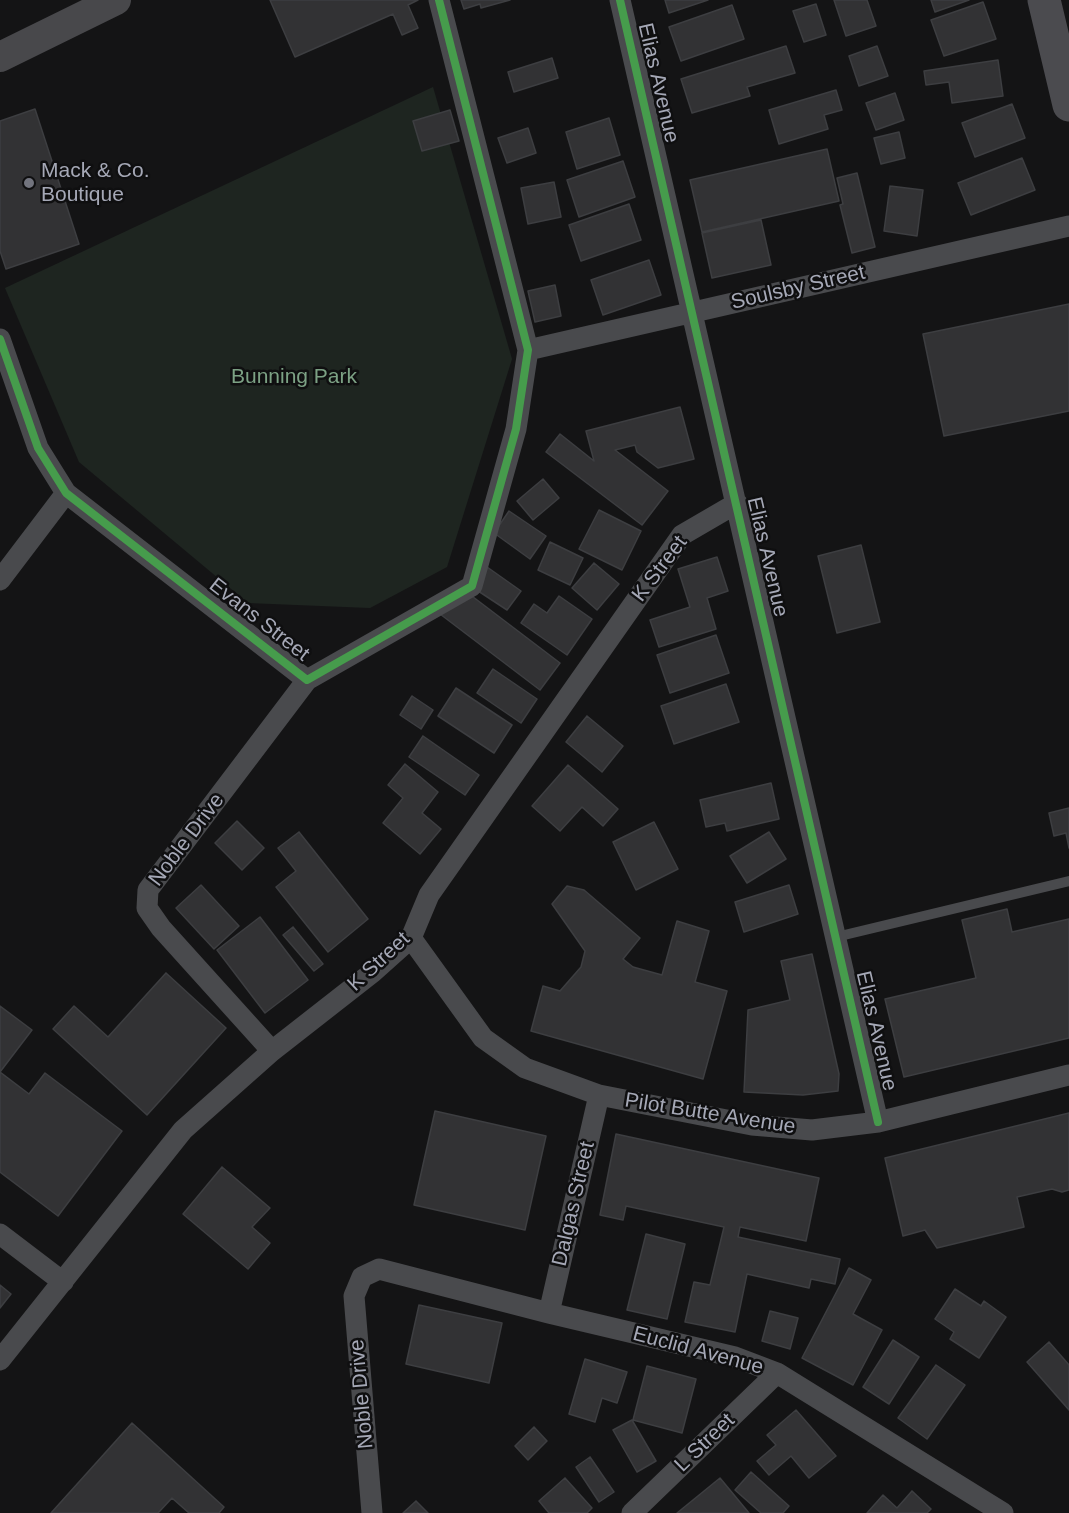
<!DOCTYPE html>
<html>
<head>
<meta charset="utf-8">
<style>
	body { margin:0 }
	canvas { display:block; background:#141415 }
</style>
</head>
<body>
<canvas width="1069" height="1513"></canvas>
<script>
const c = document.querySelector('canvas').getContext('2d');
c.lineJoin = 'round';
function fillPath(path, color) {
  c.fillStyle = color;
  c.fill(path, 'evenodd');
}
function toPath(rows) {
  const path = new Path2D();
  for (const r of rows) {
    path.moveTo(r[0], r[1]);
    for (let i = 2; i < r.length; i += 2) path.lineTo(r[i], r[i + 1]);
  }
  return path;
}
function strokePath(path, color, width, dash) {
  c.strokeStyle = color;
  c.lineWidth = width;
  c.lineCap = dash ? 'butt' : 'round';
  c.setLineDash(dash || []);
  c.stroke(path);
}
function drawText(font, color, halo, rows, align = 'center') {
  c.font = font + ' Arial,sans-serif';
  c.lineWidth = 5;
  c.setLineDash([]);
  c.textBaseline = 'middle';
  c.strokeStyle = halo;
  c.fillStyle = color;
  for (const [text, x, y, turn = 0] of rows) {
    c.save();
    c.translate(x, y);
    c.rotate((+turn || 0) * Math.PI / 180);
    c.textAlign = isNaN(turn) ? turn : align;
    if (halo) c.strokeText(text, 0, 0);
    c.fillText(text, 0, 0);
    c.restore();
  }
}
const green = toPath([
	[433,87,512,359,447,567,370,608,248,603,79,462,5,288]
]);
const building = toPath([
	[270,0,418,0,408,5,418,28,402,35,393,14,295,57,270,0],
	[461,0,510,0,481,8,480,4,464,9,461,0],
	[665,0,708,0,669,13,665,0],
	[834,0,867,0,876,26,846,36,834,0],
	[931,0,969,0,935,12,931,0],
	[983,2,996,39,944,56,931,20,983,2],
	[816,4,826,35,804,42,793,11,816,4],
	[732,5,744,39,681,61,669,27,732,5],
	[786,46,795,73,747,87,750,96,692,113,681,79,786,46],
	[877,46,888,76,859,86,849,56,877,46],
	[552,58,558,78,514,92,508,72,552,58],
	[998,60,1003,96,952,103,949,82,926,85,924,71,998,60],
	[836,90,842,110,824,115,828,129,779,144,769,110,836,90],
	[895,93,904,120,876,130,866,103,895,93],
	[1012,104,1025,138,975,157,962,123,1012,104],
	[35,109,79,244,6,269,0,251,0,121,35,109],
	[450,110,459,141,422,151,413,121,450,110],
	[609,118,620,155,577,169,566,132,609,118],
	[528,128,536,153,507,163,498,138,528,128],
	[899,132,905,158,881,164,874,138,899,132],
	[827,149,839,201,702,232,690,180,827,149],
	[1022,158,1035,190,971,215,958,183,1022,158],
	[623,161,635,197,579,217,567,180,623,161],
	[857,173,875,247,852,253,840,205,843,204,837,178,857,173],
	[554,182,561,217,528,224,521,188,554,182],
	[890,186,923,190,917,236,884,231,890,186],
	[629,204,641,240,581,261,569,225,629,204],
	[761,220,771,265,712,278,702,233,761,220],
	[649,260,661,295,603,315,591,280,649,260],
	[555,285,561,316,535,322,528,291,555,285],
	[1069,304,1069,411,944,436,923,334,1069,304],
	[680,407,694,459,658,468,637,452,635,445,615,450,668,491,642,525,546,452,560,434,594,461,586,431,680,407],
	[543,479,559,498,533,520,517,501,543,479],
	[599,510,641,531,622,570,579,549,599,510],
	[509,511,546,536,530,559,494,533,509,511],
	[550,542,583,558,570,585,538,570,550,542],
	[861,545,880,622,837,633,818,556,861,545],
	[717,557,728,591,707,598,716,629,659,647,650,620,690,607,678,569,717,557],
	[480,562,521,591,507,610,466,583,480,562],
	[594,563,619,584,597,610,572,588,594,563],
	[460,587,560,663,540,690,440,614,460,587],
	[559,596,592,619,567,655,521,623,534,604,547,613,559,596],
	[716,635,729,673,670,693,657,655,716,635],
	[493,669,537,699,521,723,477,693,493,669],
	[726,684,739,722,674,744,661,706,726,684],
	[456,688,512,725,494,753,438,716,456,688],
	[412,696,433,710,421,729,400,715,412,696],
	[587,716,623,746,602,772,566,742,587,716],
	[423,736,479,775,465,795,409,757,423,736],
	[405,764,438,792,422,813,441,829,420,854,383,823,403,798,388,785,405,764],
	[568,765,618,809,603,826,582,807,560,831,532,806,568,765],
	[771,783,779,819,727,831,725,823,706,827,700,800,771,783],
	[1069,808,1069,848,1066,833,1054,836,1049,813,1069,808],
	[237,821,264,848,242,870,215,843,237,821],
	[654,822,678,869,636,890,613,842,654,822],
	[299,832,368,919,328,952,276,887,296,871,278,848,299,832],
	[769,832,786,859,747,883,730,856,769,832],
	[201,885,239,926,214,949,176,908,201,885],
	[789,885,798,914,744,932,735,902,789,885],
	[567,886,584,890,640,938,623,959,633,967,662,975,677,921,709,931,695,982,727,991,703,1079,531,1031,543,986,560,991,581,967,585,951,552,904,567,886],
	[1007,909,1012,932,1069,919,1069,1038,904,1077,885,999,976,978,962,920,1007,909],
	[260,917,308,980,265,1013,217,950,260,917],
	[293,927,323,964,314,971,283,935,293,927],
	[812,954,839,1074,838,1091,803,1095,744,1092,748,1010,790,1000,781,961,812,954],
	[166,973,226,1028,147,1115,53,1029,74,1006,108,1037,166,973],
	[0,1006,32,1030,0,1072,29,1094,45,1073,122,1131,58,1216,0,1172,0,1006],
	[435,1111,546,1136,525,1230,414,1205,435,1111],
	[1069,1113,1069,1190,1062,1192,1052,1189,1017,1197,1024,1227,937,1248,925,1230,903,1236,885,1158,1069,1113],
	[616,1134,819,1178,806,1241,740,1227,738,1237,840,1259,835,1284,811,1279,809,1288,747,1274,735,1332,685,1322,694,1282,710,1285,724,1227,626,1206,623,1220,600,1215,616,1134],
	[222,1167,270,1208,252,1227,270,1243,248,1269,183,1214,222,1167],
	[646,1234,685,1244,667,1319,627,1310,646,1234],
	[849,1268,871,1280,853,1314,882,1330,853,1385,802,1358,849,1268],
	[0,1285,11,1294,0,1308,0,1285],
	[955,1289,981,1306,984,1301,1006,1317,979,1358,950,1339,954,1332,935,1319,955,1289],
	[419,1305,502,1323,489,1383,406,1364,419,1305],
	[770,1311,798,1318,790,1349,762,1341,770,1311],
	[893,1340,919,1357,889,1404,863,1387,893,1340],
	[1049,1342,1069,1365,1069,1410,1027,1362,1049,1342],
	[585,1359,627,1372,617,1403,602,1398,595,1422,569,1414,585,1359],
	[936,1365,965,1385,927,1439,898,1418,936,1365],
	[647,1366,696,1379,682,1433,633,1420,647,1366],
	[796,1410,836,1456,809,1478,791,1456,769,1475,757,1461,776,1445,767,1435,796,1410],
	[632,1420,656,1461,637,1472,613,1430,632,1420],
	[132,1423,224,1507,219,1513,189,1513,172,1498,158,1513,51,1513,132,1423],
	[534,1427,547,1441,528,1460,515,1446,534,1427],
	[590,1457,614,1492,599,1502,576,1467,590,1457],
	[751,1472,789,1506,783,1513,761,1513,735,1490,751,1472],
	[565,1478,592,1508,587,1513,549,1513,539,1501,565,1478],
	[720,1478,749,1513,677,1513,720,1478],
	[912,1491,931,1509,927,1513,867,1513,883,1495,897,1508,912,1491],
	[416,1501,428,1513,403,1513,416,1501]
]);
const lane = toPath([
	[836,937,1069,881]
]);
const street = toPath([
	[620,0,878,1122],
	[0,339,38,448,66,493,307,680,472,586,516,429,528,350,439,0],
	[528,350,1069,226],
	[0,580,66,493],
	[411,938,483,1038,525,1068,599,1095,752,1125,812,1130,878,1122,1069,1075],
	[272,1051,161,928,147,908,148,890,307,680],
	[0,1234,63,1282],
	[549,1313,599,1095],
	[0,1360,183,1130,272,1051,373,972,411,938,429,895,682,535,737,503],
	[372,1513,354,1296,362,1277,379,1269,549,1313,735,1357,777,1373,1003,1513],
	[632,1513,777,1373]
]);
const secondary = toPath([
	[0,57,116,0]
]);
const primary = toPath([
	[1044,0,1069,105]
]);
const cycleway = toPath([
	[620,0,878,1122],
	[0,339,38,448,66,493,307,680,472,586,516,429,528,350,439,0]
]);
const markers = [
	[29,183,6,"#72747e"]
];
const streetNames = [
	["Elias Avenue",658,83,77],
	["Soulsby Street",798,288,-13],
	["Elias Avenue",767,557,77],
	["K Street",660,569,-53],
	["Evans Street",259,620,38],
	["Noble Drive",187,840,-53],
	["K Street",379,962,-43],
	["Elias Avenue",876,1031,77],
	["Pilot Butte Avenue",710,1114,9],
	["Dalgas Street",574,1204,-77],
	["Euclid Avenue",698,1351,15],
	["Noble Drive",362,1394,-95],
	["L Street",705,1443,-44]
];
const poiNames = [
	["Mack & Co.",41,171],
	["Boutique",41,195]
];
const parkNames = [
	["Bunning Park",294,377]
];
fillPath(green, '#1e2520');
fillPath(building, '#323234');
strokePath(building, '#3d3e41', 1.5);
strokePath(lane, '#494a4d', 10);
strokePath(street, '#494a4d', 21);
strokePath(secondary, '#48484b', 30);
strokePath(primary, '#4b4b4f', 33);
strokePath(cycleway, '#469c4c', 8);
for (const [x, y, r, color] of markers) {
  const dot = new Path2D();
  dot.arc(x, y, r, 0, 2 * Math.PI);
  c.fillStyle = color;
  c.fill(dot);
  strokePath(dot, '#0f0f10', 2);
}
drawText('21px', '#a5a8b6', '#0f0f10', streetNames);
drawText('21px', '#a5a8b6', '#0f0f10', poiNames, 'left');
drawText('21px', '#7ca184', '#0f0f10', parkNames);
</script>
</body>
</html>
